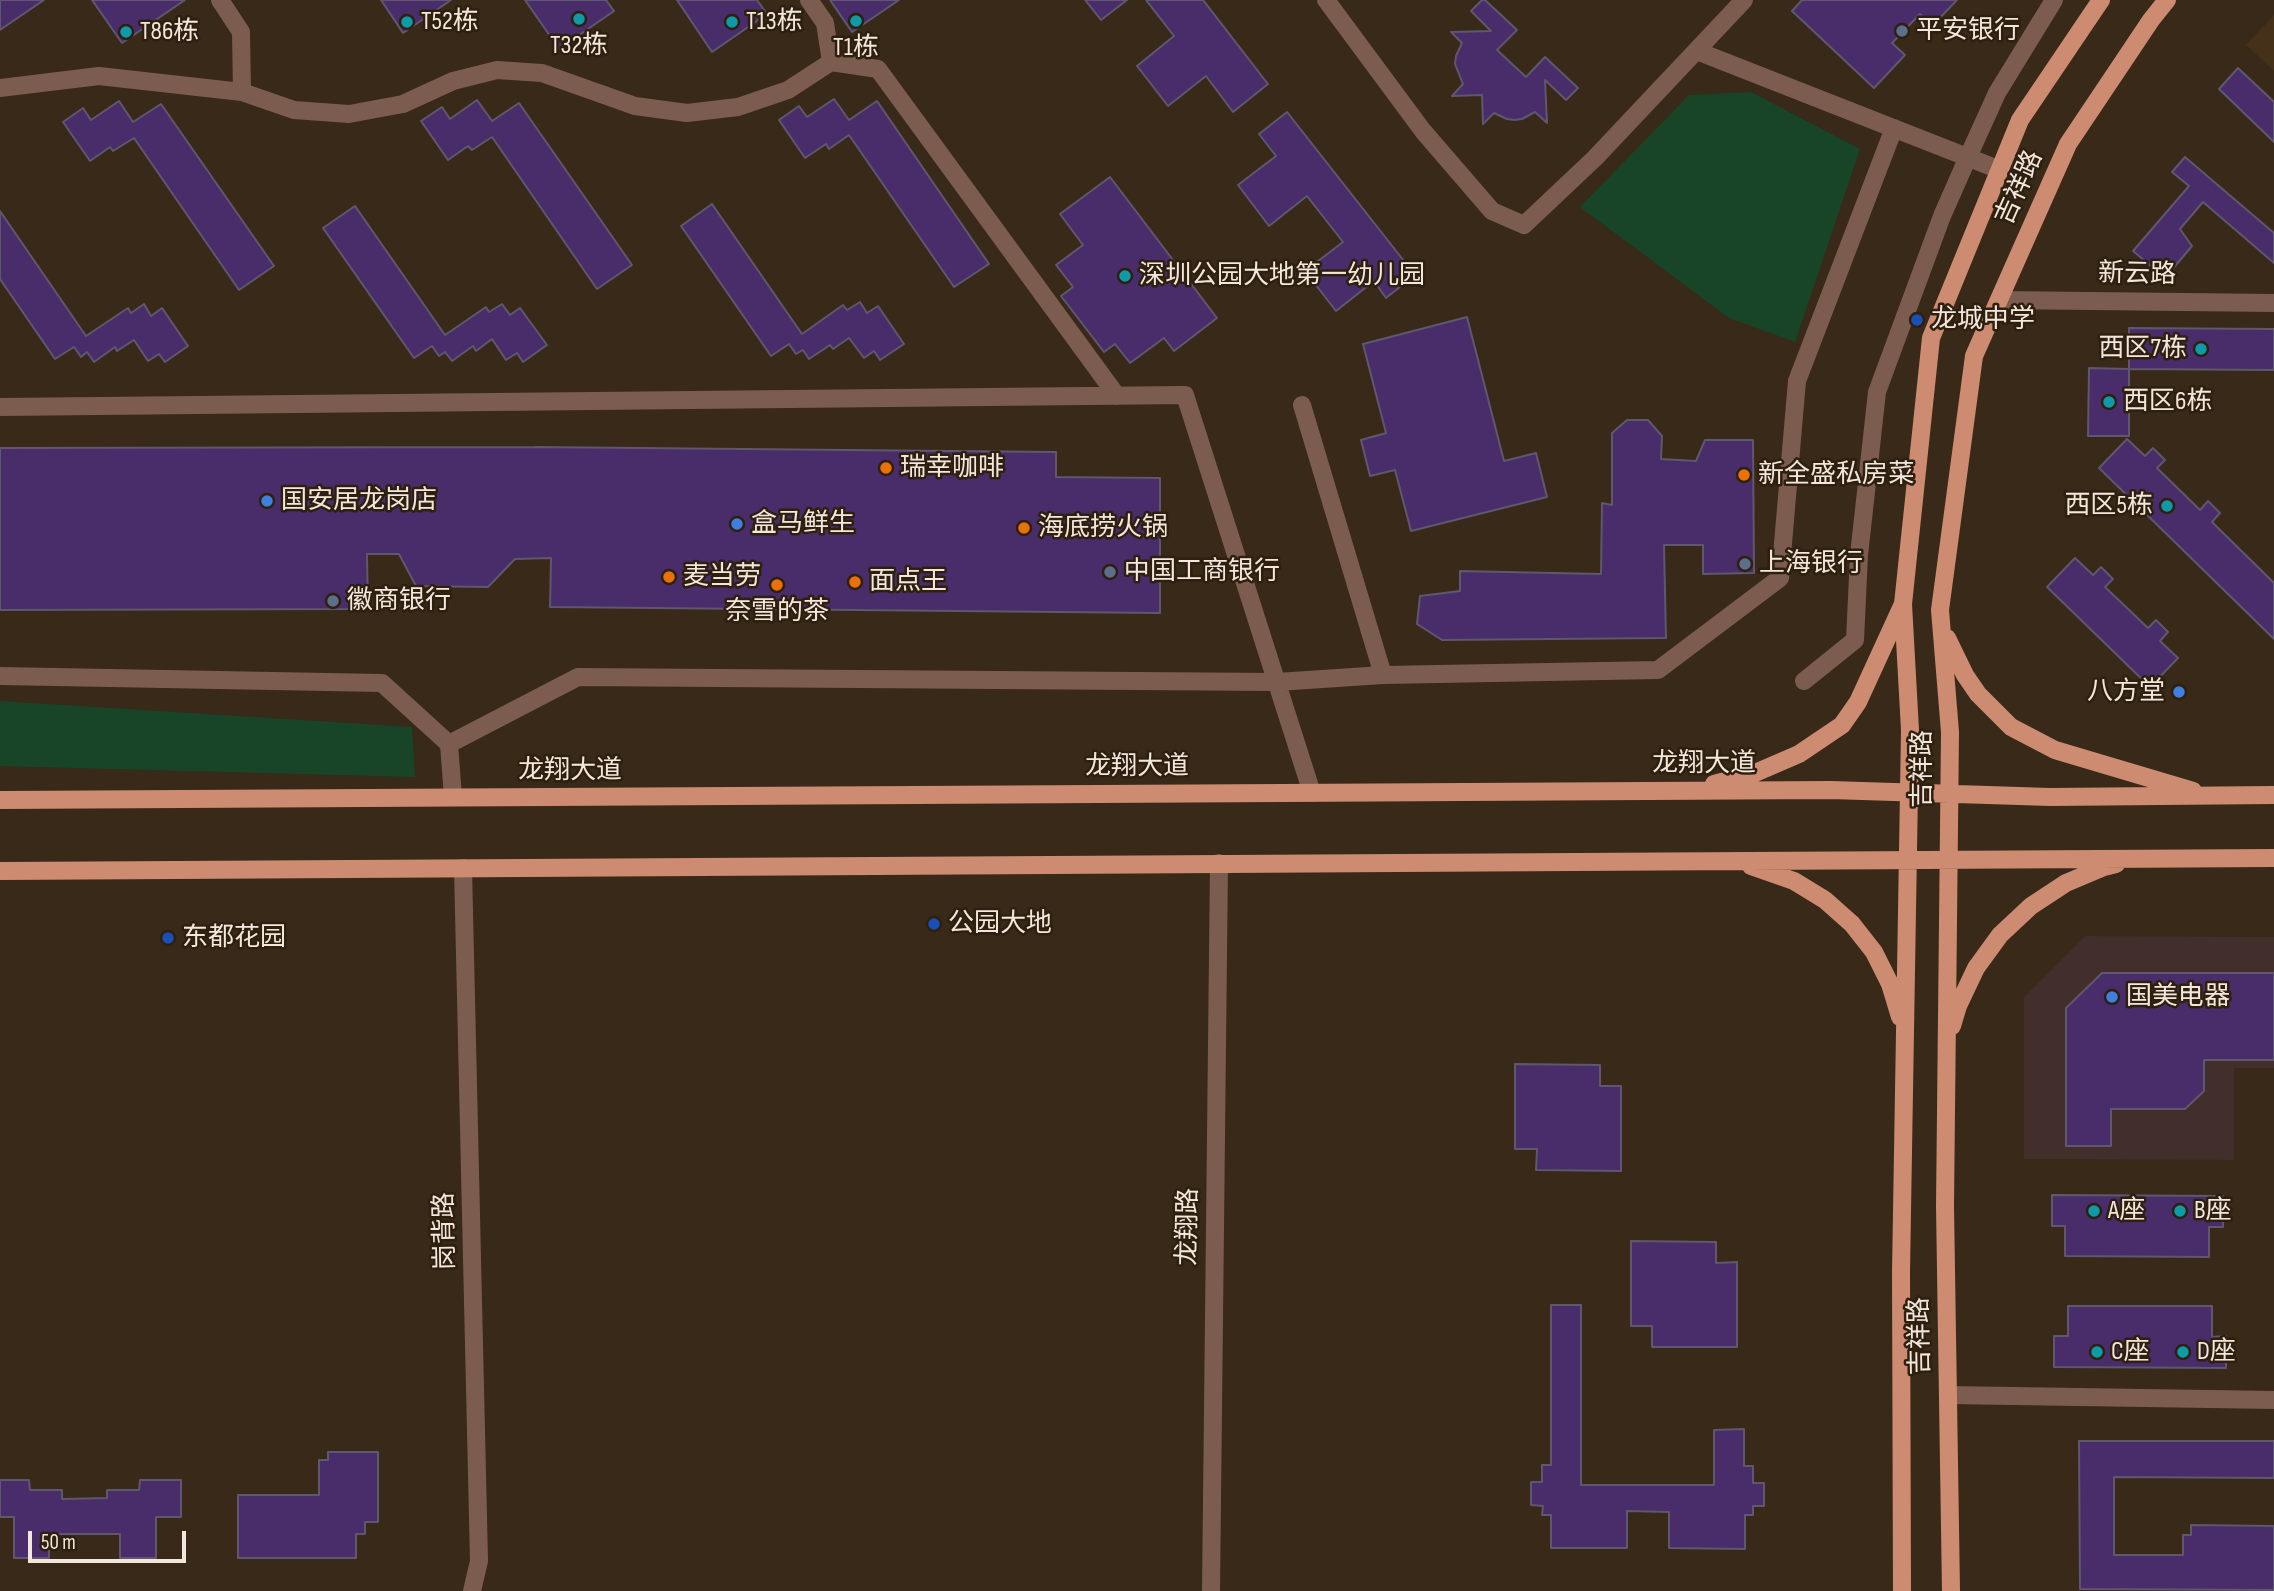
<!DOCTYPE html>
<html>
<head>
<meta charset="utf-8">
<style>
	body { margin:0 }
	#map { position:relative; width:2274px; height:1591px; overflow:hidden; background:#382918; font-family:"Sofia Sans Condensed",sans-serif }
	canvas { display:block }
	.scale { position:absolute; left:28px; top:1531px; width:158px; height:32px; box-sizing:border-box; border:4px solid #f2e7dd; border-top:0; padding-left:9px; font-size:21px; line-height:24px; white-space:nowrap; color:#f2e7dd; -webkit-text-stroke:5px #2e1f0e; paint-order:stroke }
</style>
</head>
<body>
<div id="map">
<canvas width="2274" height="1591"></canvas>
<div class="scale">50 m</div>
</div>
<script>
const c = document.querySelector('canvas').getContext('2d');
c.lineJoin = 'round';
function fillPath(path, color) {
  c.fillStyle = color;
  c.fill(path, 'evenodd');
}
function toPath(rows) {
  const path = new Path2D();
  for (const r of rows) {
    path.moveTo(r[0], r[1]);
    for (let i = 2; i < r.length; i += 2) path.lineTo(r[i], r[i + 1]);
  }
  return path;
}
function strokePath(path, color, width, dash) {
  c.strokeStyle = color;
  c.lineWidth = width;
  c.lineCap = dash ? 'butt' : 'round';
  c.setLineDash(dash || []);
  c.stroke(path);
}
function drawText(font, color, halo, rows, align = 'center') {
  c.font = font + ' "Sofia Sans Condensed","Noto Sans SC",sans-serif';
  c.lineWidth = 5;
  c.setLineDash([]);
  c.textBaseline = 'middle';
  c.strokeStyle = halo;
  c.fillStyle = color;
  for (const [text, x, y, turn = 0] of rows) {
    c.save();
    c.translate(x, y);
    c.rotate((+turn || 0) * Math.PI / 180);
    c.textAlign = isNaN(turn) ? turn : align;
    if (halo) c.strokeText(text, 0, 0);
    c.fillText(text, 0, 0);
    c.restore();
  }
}
const commercial = toPath([
	[2085,936,2274,937,2274,1068,2234,1068,2234,1160,2024,1159,2024,997]
]);
const built = toPath([
	[2274,15,2274,71,2246,45]
]);
const green = toPath([
	[1751,92,1860,149,1795,342,1729,318,1580,207,1689,95],
	[0,701,412,727,415,777,0,766]
]);
const building = toPath([
	[0,0,44,0,0,30,0,0],
	[92,0,185,0,122,43,92,0],
	[381,0,451,0,403,33,381,0],
	[525,0,606,0,614,11,559,49,525,0],
	[677,0,757,0,767,14,712,52,677,0],
	[830,0,899,0,852,32,830,0],
	[1085,0,1127,0,1101,20,1085,0],
	[1146,0,1203,0,1268,84,1233,112,1206,76,1168,106,1137,66,1174,36,1146,0],
	[1482,0,1485,0,1517,30,1497,50,1526,77,1545,57,1578,88,1566,100,1545,80,1547,123,1535,112,1522,119,1514,120,1507,119,1494,113,1483,124,1482,95,1452,96,1463,84,1455,64,1456,56,1462,43,1451,32,1491,31,1471,11,1482,0],
	[1802,0,1957,0,1932,26,1920,14,1892,43,1905,55,1874,88,1792,11,1802,0],
	[2238,68,2274,102,2274,142,2219,89,2238,68],
	[834,99,849,120,877,101,989,264,954,287,849,135,829,149,826,144,805,158,779,120,799,106,807,117,834,99],
	[477,100,492,121,519,103,632,265,597,289,492,137,472,150,468,146,448,160,421,121,442,107,450,119,477,100],
	[119,101,133,122,161,104,274,266,239,290,134,138,113,151,110,147,90,161,63,122,83,108,91,120,119,101],
	[1287,112,1415,275,1386,298,1374,281,1336,311,1305,271,1343,242,1307,196,1269,226,1238,185,1276,156,1259,134,1287,112],
	[2185,157,2274,233,2274,263,2203,202,2180,229,2192,246,2165,278,2133,251,2189,186,2172,172,2185,157],
	[1110,177,1217,318,1174,351,1164,338,1130,363,1115,344,1104,352,1061,296,1073,287,1056,265,1083,245,1060,214,1110,177],
	[712,204,802,334,843,305,847,310,860,302,867,313,878,306,904,344,880,360,874,351,864,358,849,338,833,349,830,345,809,359,803,350,796,354,789,344,771,356,681,226,712,204],
	[355,206,445,335,486,307,489,312,502,304,510,315,520,308,547,345,523,362,517,353,506,360,492,339,476,351,473,346,452,361,445,352,439,356,432,346,414,358,323,228,355,206],
	[0,211,86,336,128,308,131,313,144,304,151,316,162,308,188,346,165,362,159,354,148,361,134,340,117,351,115,347,94,362,87,352,81,357,74,347,55,359,0,279,0,211],
	[1467,317,1504,461,1536,453,1547,497,1411,531,1395,470,1370,476,1361,440,1386,433,1363,344,1467,317],
	[2129,328,2274,329,2274,370,2129,369,2129,328],
	[2089,368,2129,369,2129,436,2088,436,2089,368],
	[1627,420,1648,420,1662,436,1661,459,1696,461,1705,440,1753,440,1754,573,1703,574,1703,545,1664,545,1666,638,1442,640,1417,624,1420,596,1460,591,1460,571,1601,574,1602,503,1612,505,1612,433,1627,420],
	[2127,439,2145,456,2153,448,2165,460,2157,468,2200,510,2208,501,2220,513,2212,522,2274,583,2274,639,2099,468,2127,439],
	[535,447,1056,452,1056,477,1160,478,1160,613,550,607,551,558,515,559,488,587,416,586,399,554,367,554,368,609,0,610,0,448,535,447],
	[2075,558,2093,575,2101,567,2113,579,2105,587,2148,628,2156,620,2168,632,2160,641,2178,658,2150,687,2047,587,2075,558],
	[2102,973,2274,973,2274,1060,2204,1060,2204,1091,2185,1109,2111,1109,2111,1146,2066,1146,2066,1008,2102,973],
	[1515,1064,1600,1065,1600,1086,1621,1086,1621,1171,1536,1170,1537,1149,1515,1149,1515,1064],
	[2052,1195,2223,1196,2223,1227,2209,1227,2209,1257,2065,1256,2065,1226,2052,1226,2052,1195],
	[1631,1241,1716,1242,1716,1263,1737,1262,1737,1347,1652,1347,1652,1326,1631,1326,1631,1241],
	[1551,1305,1581,1305,1581,1485,1714,1485,1714,1430,1744,1429,1744,1466,1753,1466,1753,1483,1764,1483,1764,1506,1753,1506,1753,1515,1745,1515,1745,1549,1669,1548,1669,1512,1627,1511,1627,1548,1551,1548,1551,1515,1542,1515,1543,1506,1531,1505,1531,1482,1542,1482,1542,1465,1551,1465,1551,1305],
	[2068,1306,2212,1306,2212,1337,2226,1336,2226,1368,2054,1367,2054,1336,2068,1336,2068,1306],
	[2079,1441,2274,1441,2274,1478,2114,1477,2114,1555,2183,1555,2183,1535,2191,1535,2191,1525,2274,1526,2274,1590,2080,1589,2079,1441],
	[328,1452,378,1452,378,1522,365,1522,365,1534,356,1534,356,1558,238,1558,238,1495,319,1495,319,1460,328,1460,328,1452],
	[0,1480,29,1480,30,1490,62,1490,62,1499,107,1498,107,1490,139,1490,140,1480,181,1480,181,1517,156,1517,156,1558,120,1558,120,1534,49,1534,49,1558,14,1558,14,1517,0,1517,0,1480]
]);
const minor = toPath([
	[220,0,241,32,242,92],
	[809,0,825,23,831,62],
	[1326,0,1423,131,1492,211,1524,225,1595,158,1744,0],
	[1697,51,2000,170],
	[0,88,99,76,242,92,294,110,349,114,403,104,453,81,497,70,542,73,635,106,687,113,738,107,788,90,831,62,878,69,1117,396],
	[1999,300,2274,303],
	[1302,405,1383,675],
	[0,407,1185,395,1312,793],
	[0,676,382,683,449,744,578,677,1277,682,1383,675,1658,670,1780,578,1797,381,1894,128],
	[1804,681,1855,640,1859,555,1877,392,1942,216,1968,157,1997,93,2054,0],
	[449,744,453,797],
	[463,868,479,1561,472,1591],
	[1948,1395,2274,1400],
	[1211,1591,1219,863]
]);
const major = toPath([
	[1947,638,1965,675,1978,694,2011,727,2055,750,2193,791],
	[1714,784,1755,773,1799,754,1842,725,1858,702,1902,606],
	[0,800,1831,790,2050,797,2274,795],
	[1751,866,1794,881,1825,900,1852,924,1874,952,1890,984,1900,1017],
	[0,871,2274,858],
	[1952,1026,1958,1006,1976,968,2000,935,2031,906,2066,883,2104,867,2116,864],
	[1902,1591,1901,1272,1910,730,1903,604,1931,338,2020,120,2101,0],
	[1951,1591,1945,1206,1950,732,1940,610,1974,356,2068,144,2151,20,2167,0]
]);
const markers = [
	[579,19,7,"#0f9aa8"],
	[856,21,7,"#0f9aa8"],
	[407,22,7,"#0f9aa8"],
	[732,22,7,"#0f9aa8"],
	[1902,31,7,"#5c6f8a"],
	[126,32,7,"#0f9aa8"],
	[1125,276,7,"#0f9aa8"],
	[1917,320,7,"#1a4fb4"],
	[2201,349,7,"#0f9aa8"],
	[2109,402,7,"#0f9aa8"],
	[886,468,7,"#e8710a"],
	[1744,475,7,"#e8710a"],
	[267,501,7,"#3f7fe0"],
	[2167,506,7,"#0f9aa8"],
	[737,524,7,"#3f7fe0"],
	[1024,528,7,"#e8710a"],
	[1745,564,7,"#5c6f8a"],
	[1110,572,7,"#5c6f8a"],
	[669,577,7,"#e8710a"],
	[855,582,7,"#e8710a"],
	[777,585,7,"#e8710a"],
	[333,601,7,"#5c6f8a"],
	[2179,692,7,"#3f7fe0"],
	[934,924,7,"#1a4fb4"],
	[168,938,7,"#1a4fb4"],
	[2112,997,7,"#3f7fe0"],
	[2094,1211,7,"#0f9aa8"],
	[2180,1211,7,"#0f9aa8"],
	[2097,1352,7,"#0f9aa8"],
	[2183,1352,7,"#0f9aa8"]
];
const poiNames = [
	["T52栋",421,22],
	["T13栋",746,22],
	["平安银行",1916,31],
	["T86栋",140,32],
	["T32栋",579,46,"center"],
	["T1栋",856,48,"center"],
	["深圳公园大地第一幼儿园",1139,276],
	["龙城中学",1931,320],
	["西区7栋",2187,349,"right"],
	["西区6栋",2123,402],
	["瑞幸咖啡",900,468],
	["新全盛私房菜",1758,475],
	["国安居龙岗店",281,501],
	["西区5栋",2153,506,"right"],
	["盒马鲜生",751,524],
	["海底捞火锅",1038,528],
	["上海银行",1759,564],
	["中国工商银行",1124,572],
	["麦当劳",683,577],
	["面点王",869,582],
	["徽商银行",347,601],
	["奈雪的茶",777,612,"center"],
	["八方堂",2165,692,"right"],
	["公园大地",948,924],
	["东都花园",182,938],
	["国美电器",2126,997],
	["A座",2108,1211],
	["B座",2194,1211],
	["C座",2111,1352],
	["D座",2197,1352]
];
const streetNames = [
	["吉祥路",2020,188,-66],
	["新云路",2137,275,1],
	["龙翔大道",1704,764],
	["龙翔大道",1137,767],
	["吉祥路",1923,769,-90],
	["龙翔大道",570,771],
	["龙翔路",1189,1227,-89],
	["岗背路",446,1231,-91],
	["吉祥路",1921,1336,-91]
];
fillPath(commercial, '#422e2a');
fillPath(built, '#45311a');
fillPath(green, '#184528');
fillPath(building, '#492d6b');
strokePath(building, '#5f576d', 2);
strokePath(minor, '#7d5c50', 18);
strokePath(major, '#cd8b71', 18);
for (const [x, y, r, color] of markers) {
  const dot = new Path2D();
  dot.arc(x, y, r, 0, 2 * Math.PI);
  c.fillStyle = color;
  c.fill(dot);
  strokePath(dot, '#2e1f0e', 2.5);
}
drawText('26px', '#f2e7dd', '#2e1f0e', poiNames, 'left');
drawText('26px', '#f2e7dd', '#2e1f0e', streetNames);
</script>
</body>
</html>
